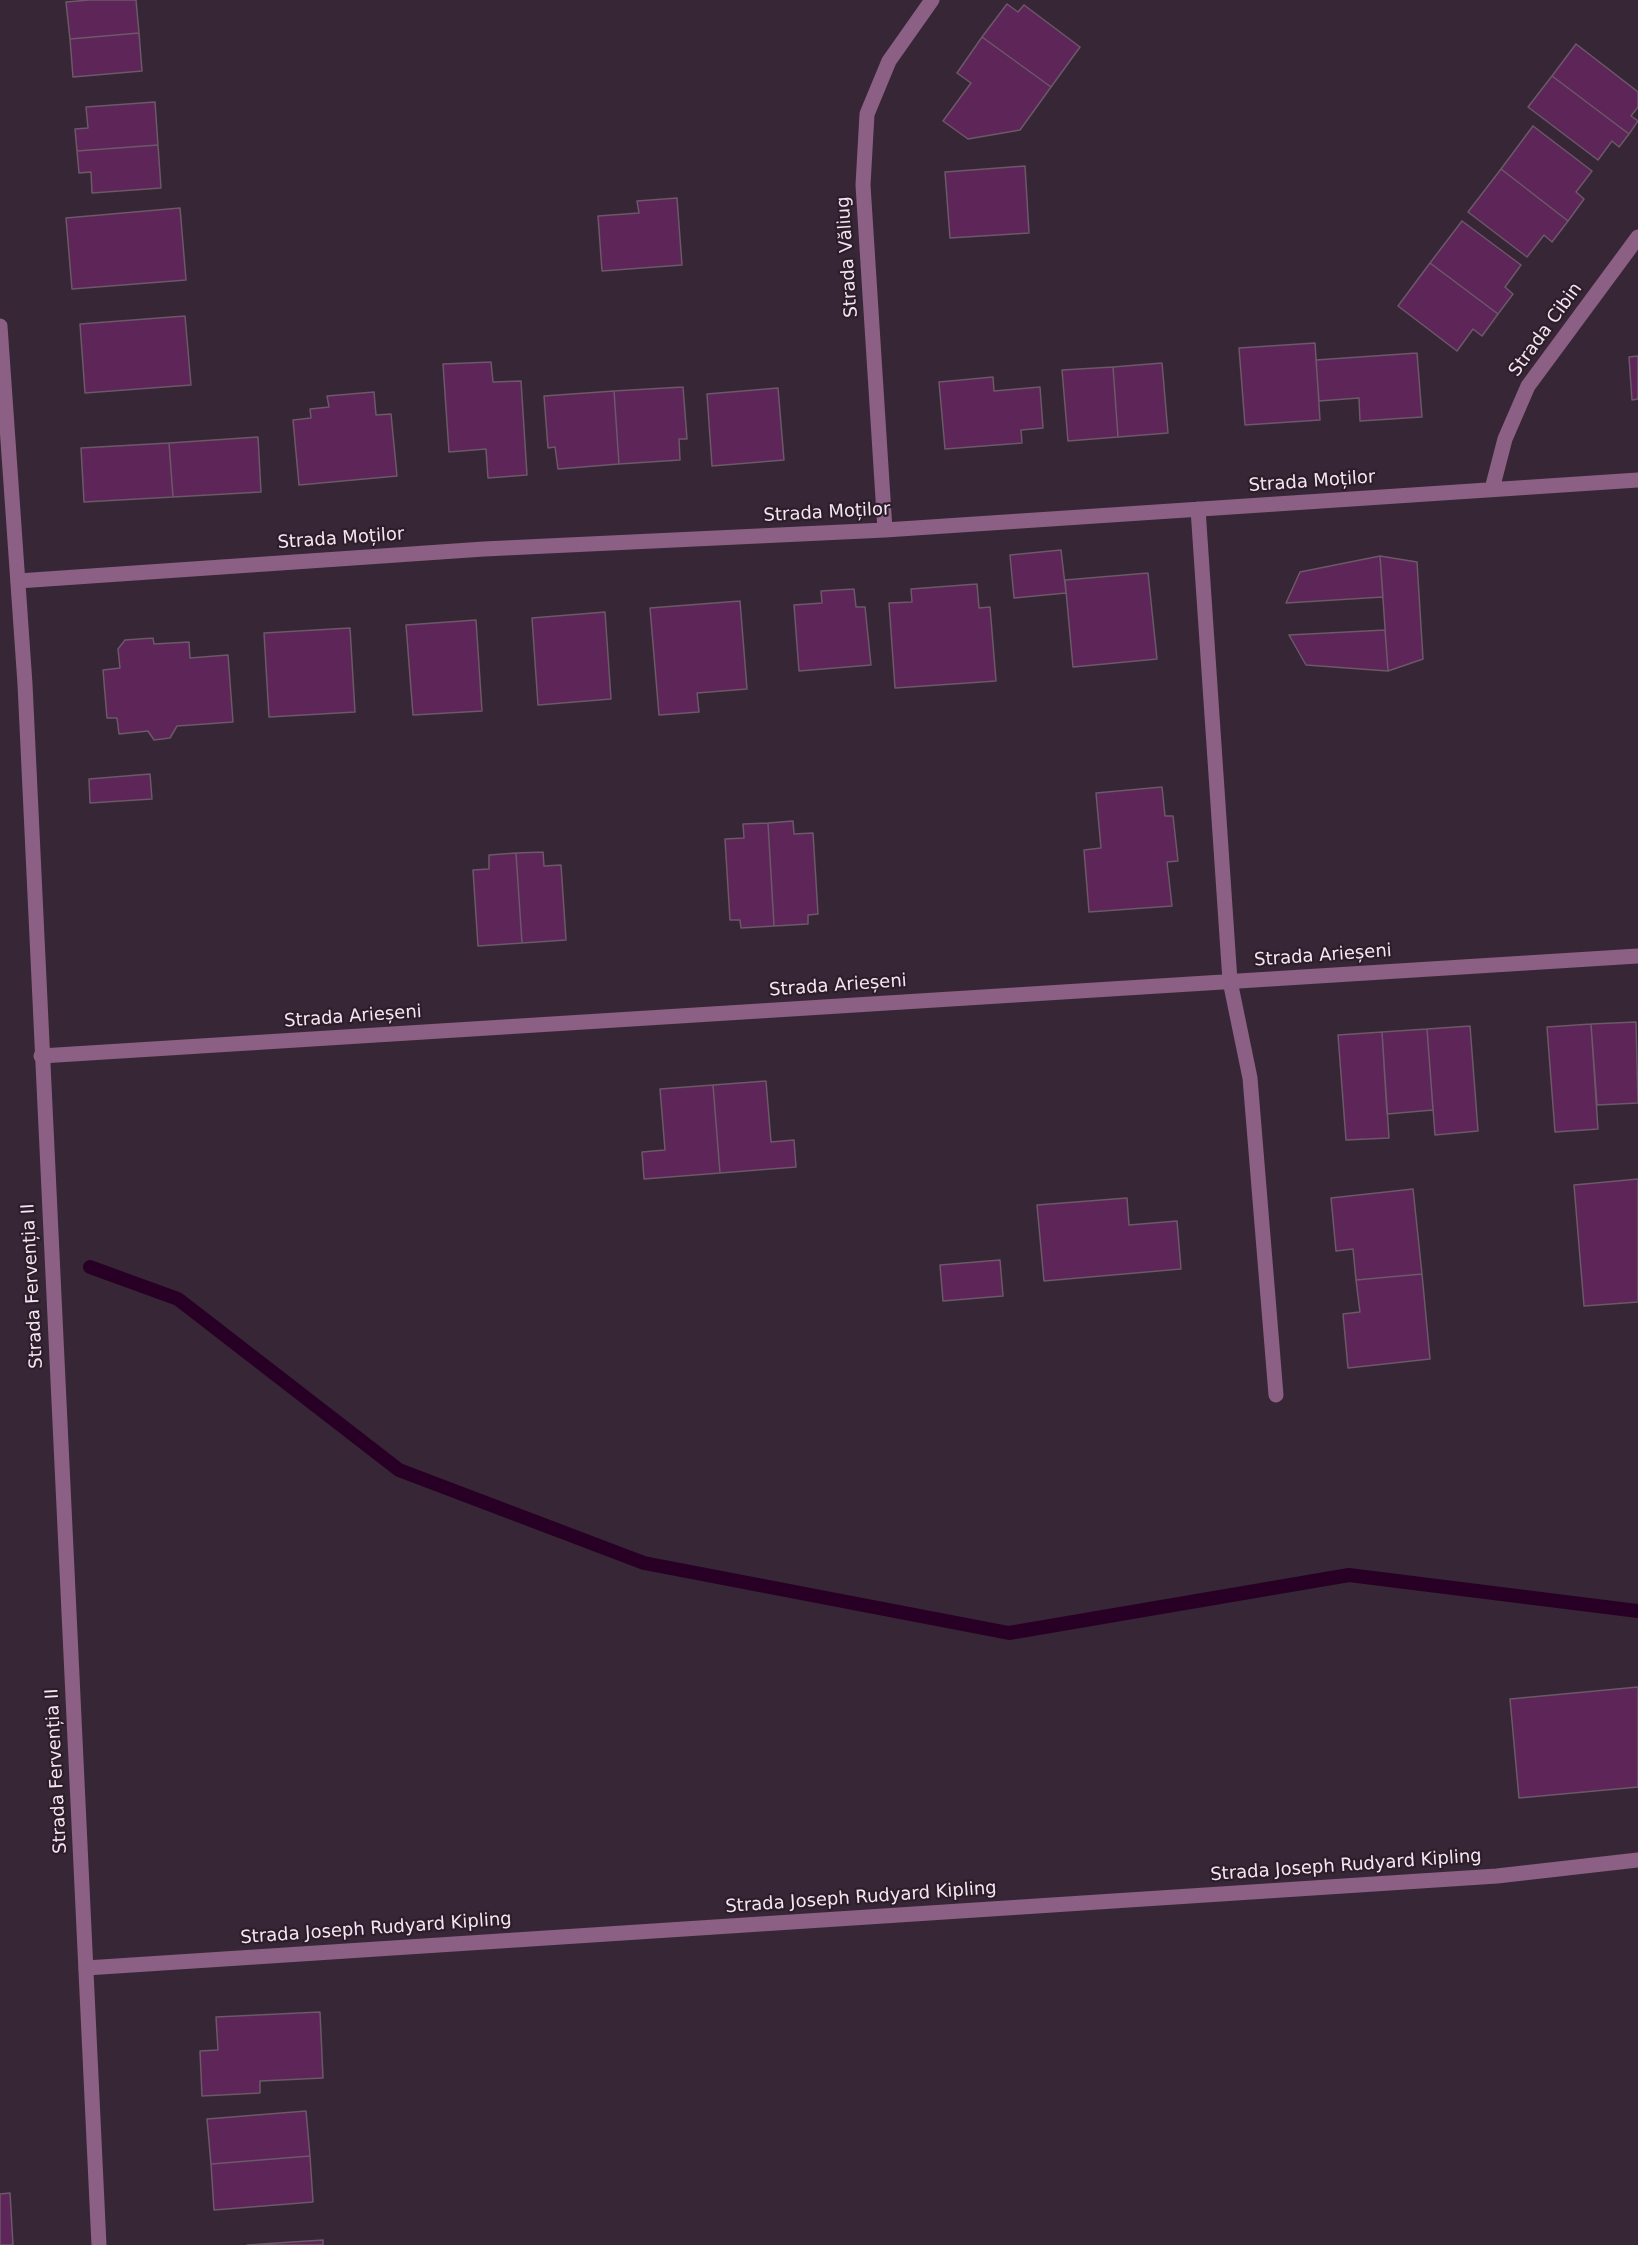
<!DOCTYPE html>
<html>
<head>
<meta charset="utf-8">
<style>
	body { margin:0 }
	canvas { display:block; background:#372635 }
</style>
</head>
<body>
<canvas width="1638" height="2245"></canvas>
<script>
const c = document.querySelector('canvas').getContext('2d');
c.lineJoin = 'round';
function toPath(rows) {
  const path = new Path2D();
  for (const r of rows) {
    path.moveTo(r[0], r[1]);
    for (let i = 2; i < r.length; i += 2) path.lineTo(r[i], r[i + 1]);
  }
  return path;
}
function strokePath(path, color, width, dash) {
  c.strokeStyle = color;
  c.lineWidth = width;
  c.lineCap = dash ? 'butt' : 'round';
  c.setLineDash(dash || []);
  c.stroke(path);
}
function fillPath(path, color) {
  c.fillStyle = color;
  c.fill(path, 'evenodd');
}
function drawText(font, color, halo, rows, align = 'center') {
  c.font = font + ' "DejaVu Sans",sans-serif';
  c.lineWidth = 4.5;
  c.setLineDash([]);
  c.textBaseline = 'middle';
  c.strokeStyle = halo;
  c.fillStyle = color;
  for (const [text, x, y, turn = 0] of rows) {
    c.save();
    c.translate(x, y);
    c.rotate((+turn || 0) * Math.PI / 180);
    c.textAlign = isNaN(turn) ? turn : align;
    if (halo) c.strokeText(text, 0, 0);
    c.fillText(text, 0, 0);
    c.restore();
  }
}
const stream = toPath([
	[90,1267,178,1299,399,1470,644,1563,1009,1633,1349,1575,1638,1611]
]);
const building = toPath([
	[89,0,136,0,139,33,70,39,66,2,89,0],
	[1007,4,1018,12,1024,5,1080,47,1051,87,982,37,1007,4],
	[139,33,142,71,73,77,70,39,139,33],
	[982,37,1051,87,1020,130,968,139,943,121,971,83,957,73,982,37],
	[1576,44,1638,92,1638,107,1631,116,1638,121,1629,134,1552,76,1576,44],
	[1552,76,1629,134,1619,147,1612,141,1598,160,1528,107,1552,76],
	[155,102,158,145,77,151,75,129,88,128,86,107,155,102],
	[1533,126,1592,171,1576,192,1584,199,1568,221,1501,169,1533,126],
	[158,145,161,188,92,193,91,172,79,173,77,151,158,145],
	[1025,166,1029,233,950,238,945,172,1025,166],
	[1501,169,1568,221,1552,242,1544,235,1527,257,1468,212,1501,169],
	[677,198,682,265,602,271,598,216,639,213,637,201,677,198],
	[180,208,186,280,72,289,66,218,180,208],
	[1462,221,1521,265,1505,287,1513,294,1498,314,1430,263,1462,221],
	[1430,263,1498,314,1482,336,1473,329,1457,351,1398,306,1430,263],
	[185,316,191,385,85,393,80,324,185,316],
	[1315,343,1320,420,1245,425,1239,348,1315,343],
	[1417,353,1422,417,1360,421,1359,398,1319,401,1316,360,1417,353],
	[1638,356,1638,399,1632,400,1629,357,1638,356],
	[491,362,493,382,521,381,527,475,488,478,486,449,449,452,443,364,491,362],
	[1162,363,1168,433,1118,437,1113,367,1162,363],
	[1113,367,1118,437,1068,441,1062,370,1113,367],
	[993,377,994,391,1040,387,1043,428,1021,430,1022,443,945,449,939,382,993,377],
	[683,387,687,439,679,439,680,460,619,464,614,391,683,387],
	[778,388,784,460,712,466,707,394,778,388],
	[614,391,619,464,558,469,555,447,548,448,544,396,614,391],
	[374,392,376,415,391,414,397,476,299,485,293,420,311,418,310,409,329,407,327,396,374,392],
	[258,437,261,492,173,497,169,443,258,437],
	[169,443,173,497,84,502,81,448,169,443],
	[1061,550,1066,593,1014,598,1010,555,1061,550],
	[1380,556,1417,562,1423,659,1388,671,1380,556],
	[1380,556,1383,597,1286,603,1300,572,1380,556],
	[1148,573,1157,659,1073,667,1065,580,1148,573],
	[977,584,979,608,990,607,996,681,895,688,889,603,912,602,911,589,977,584],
	[854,589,856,607,865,607,871,665,799,671,794,605,822,603,821,591,854,589],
	[740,601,747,689,697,693,699,712,659,715,650,608,740,601],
	[605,612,611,699,538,705,532,618,605,612],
	[476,620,482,711,413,715,406,625,476,620],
	[350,628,355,712,269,717,264,633,350,628],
	[1385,630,1388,671,1306,665,1289,635,1385,630],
	[153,638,154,644,189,642,190,658,228,655,233,722,177,726,170,738,154,740,148,731,119,734,117,718,107,718,103,670,120,668,118,649,125,640,153,638],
	[150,774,152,799,90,803,89,779,150,774],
	[1162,787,1165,816,1173,816,1178,861,1167,862,1172,906,1089,912,1084,850,1101,848,1096,793,1162,787],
	[793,821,794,834,813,833,818,914,808,915,808,924,774,926,768,823,793,821],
	[768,823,774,926,741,928,740,920,730,920,725,839,744,838,743,824,768,823],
	[543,852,544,866,561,865,566,940,522,943,516,853,543,852],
	[516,853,522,943,478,946,473,870,489,869,489,855,516,853],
	[1636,1022,1638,1103,1597,1105,1591,1024,1636,1022],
	[1591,1024,1598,1129,1555,1132,1547,1027,1591,1024],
	[1470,1026,1478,1131,1435,1135,1427,1029,1470,1026],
	[1427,1029,1433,1110,1387,1114,1382,1032,1427,1029],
	[1382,1032,1389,1138,1346,1140,1338,1035,1382,1032],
	[766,1081,771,1142,794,1140,796,1167,720,1173,713,1085,766,1081],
	[713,1085,720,1173,644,1179,642,1152,665,1150,660,1089,713,1085],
	[1638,1179,1638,1302,1584,1306,1574,1185,1638,1179],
	[1413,1189,1422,1274,1356,1280,1353,1249,1336,1251,1331,1198,1413,1189],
	[1127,1198,1129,1225,1177,1221,1181,1269,1044,1281,1037,1205,1127,1198],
	[1000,1260,1003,1296,943,1301,940,1265,1000,1260],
	[1422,1274,1430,1359,1348,1368,1343,1314,1360,1312,1356,1280,1422,1274],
	[1638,1687,1638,1787,1519,1798,1510,1699,1638,1687],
	[320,2012,323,2078,260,2081,260,2093,202,2096,200,2051,218,2050,216,2017,320,2012],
	[306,2111,310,2156,211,2164,207,2119,306,2111],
	[310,2156,313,2202,214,2210,211,2164,310,2156],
	[10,2193,13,2245,0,2245,0,2194,10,2193],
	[323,2240,323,2245,247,2245,323,2240]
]);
const minor = toPath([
	[1492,489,1505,439,1528,386,1638,237],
	[1198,509,1230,981,1250,1078,1276,1395],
	[885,530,863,185,867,114,889,61,932,0],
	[18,581,484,549,885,530,1638,480],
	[41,1056,1638,956],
	[86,1968,1497,1876,1638,1860]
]);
const tertiary = toPath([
	[0,326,25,684,99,2245]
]);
const streetNames = [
	["Strada Văliug",848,257,-94],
	["Strada Cibin",1546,330,-54],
	["Strada Moților",1312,482,-4],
	["Strada Moților",827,513,-3],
	["Strada Moților",341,539,-4],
	["Strada Arieșeni",1323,956,-4],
	["Strada Arieșeni",838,986,-4],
	["Strada Arieșeni",353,1017,-4],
	["Strada Fervenția II",33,1286,-93],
	["Strada Fervenția II",57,1771,-93],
	["Strada Joseph Rudyard Kipling",1346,1866,-4],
	["Strada Joseph Rudyard Kipling",861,1898,-4],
	["Strada Joseph Rudyard Kipling",376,1929,-4]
];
strokePath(stream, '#280025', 14);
fillPath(building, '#5e2558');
strokePath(building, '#6b5868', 1.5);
strokePath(minor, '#8b6084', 15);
strokePath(tertiary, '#8b6084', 15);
drawText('18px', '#f2e6f0', '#2d1d2b', streetNames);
</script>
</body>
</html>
